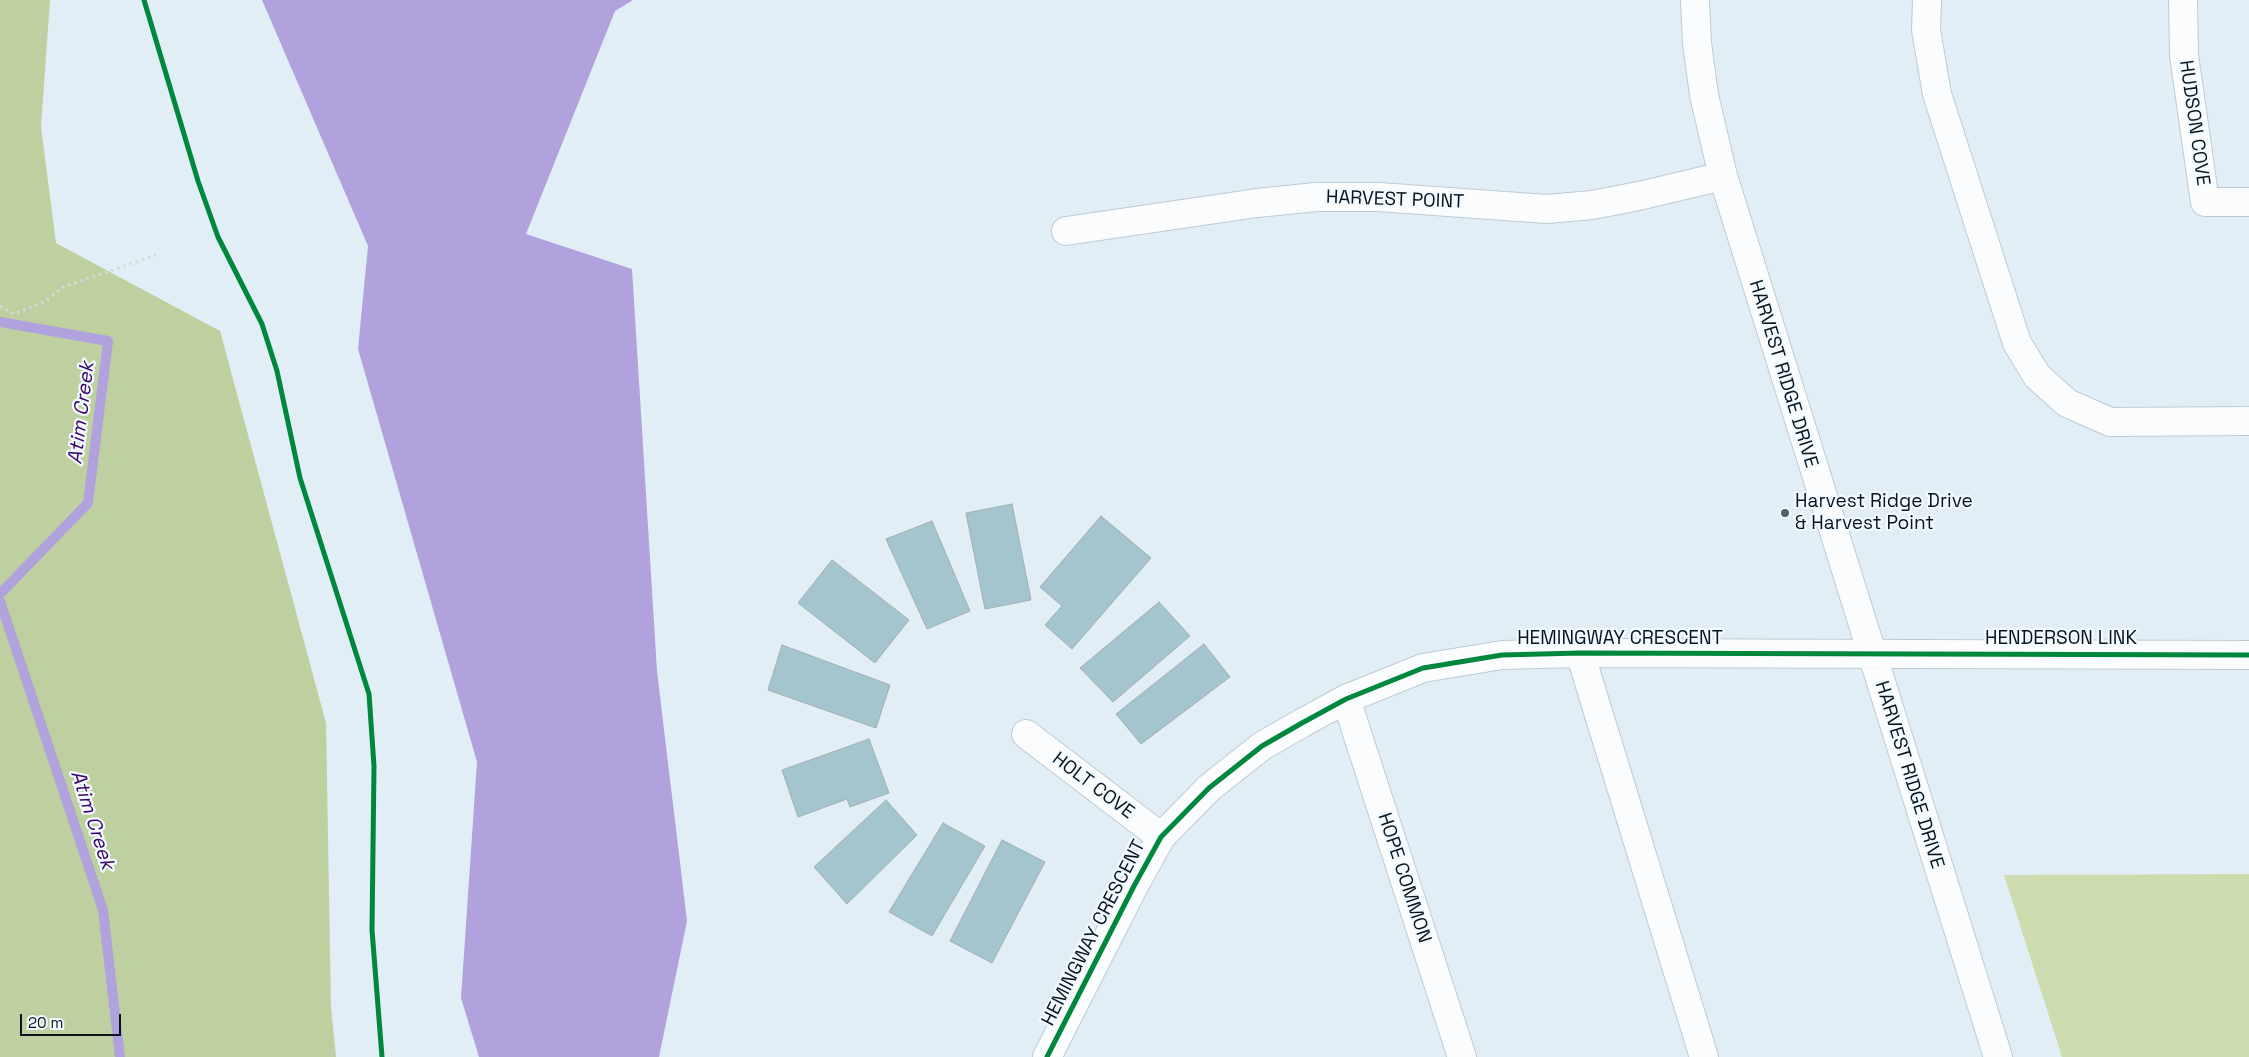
<!DOCTYPE html>
<html>
<head>
<meta charset="utf-8">
<style>
	body { margin:0 }
	#map { position:relative; width:2249px; height:1057px; overflow:hidden; background:#e1eef6; font-family:"Space Grotesk",sans-serif }
	canvas { display:block }
	.scale { position:absolute; left:20px; top:1014px; width:101px; height:22px; box-sizing:border-box; border:2px solid #08141d; border-top:0; padding-left:6px; font-size:15px; line-height:18px; white-space:nowrap; color:#08141d; -webkit-text-stroke:4px #f3faff; paint-order:stroke }
</style>
</head>
<body>
<div id="map">
<canvas width="2249" height="1057"></canvas>
<div class="scale">20 m</div>
</div>
<script>
const c = document.querySelector('canvas').getContext('2d');
c.lineJoin = 'round';
function fillPath(path, color) {
  c.fillStyle = color;
  c.fill(path, 'evenodd');
}
function toPath(rows) {
  const path = new Path2D();
  for (const r of rows) {
    path.moveTo(r[0], r[1]);
    for (let i = 2; i < r.length; i += 2) path.lineTo(r[i], r[i + 1]);
  }
  return path;
}
function strokePath(path, color, width, dash) {
  c.strokeStyle = color;
  c.lineWidth = width;
  c.lineCap = dash ? 'butt' : 'round';
  c.setLineDash(dash || []);
  c.stroke(path);
}
function drawText(font, color, halo, rows, align = 'center') {
  c.font = font + ' "Space Grotesk",sans-serif';
  c.lineWidth = 4.5;
  c.setLineDash([]);
  c.textBaseline = 'middle';
  c.strokeStyle = halo;
  c.fillStyle = color;
  for (const [text, x, y, turn = 0] of rows) {
    c.save();
    c.translate(x, y);
    c.rotate((+turn || 0) * Math.PI / 180);
    c.textAlign = isNaN(turn) ? turn : align;
    if (halo) c.strokeText(text, 0, 0);
    c.fillText(text, 0, 0);
    c.restore();
  }
}
const green = toPath([
	[2249,874,2249,1057,2062,1057,2004,875]
]);
const forest = toPath([
	[0,0,50,0,41,127,56,243,220,331,326,723,331,1007,336,1057,0,1057]
]);
const water = toPath([
	[262,0,633,0,615,11,526,234,632,269,657,671,687,921,659,1057,479,1057,461,998,477,762,358,349,368,246]
]);
const stream = toPath([
	[0,322,108,341,88,503,0,594],
	[0,601,103,910,120,1057]
]);
const building = toPath([
	[1012,504,1031,600,985,609,966,513,1012,504],
	[1101,516,1151,558,1072,649,1045,625,1062,606,1040,587,1101,516],
	[932,521,970,611,927,629,886,539,932,521],
	[832,560,909,620,875,663,798,603,832,560],
	[1159,602,1190,636,1113,702,1080,668,1159,602],
	[1204,644,1230,677,1141,744,1116,714,1204,644],
	[782,645,890,685,876,728,768,690,782,645],
	[869,739,889,793,850,807,847,799,798,817,782,770,869,739],
	[886,800,917,835,847,904,814,867,886,800],
	[943,823,985,846,932,936,889,912,943,823],
	[1002,840,1045,862,992,963,950,941,1002,840]
]);
const path = toPath([
	[0,306,14,314,44,302,63,287,156,255]
]);
const minor = toPath([
	[1695,0,1697,43,1704,95,1723,176,1998,1057],
	[1927,0,1926,30,1937,94,2017,343,2037,376,2067,403,2110,422,2249,421],
	[2183,0,2184,55,2205,202,2249,202],
	[1066,231,1257,203,1316,197,1379,197,1547,209,1592,205,1639,196,1723,176],
	[1580,653,1704,1057],
	[1346,699,1462,1057],
	[1026,734,1161,837],
	[1047,1057,1134,886,1161,837,1209,788,1262,746,1302,723,1346,699,1423,668,1502,655,1580,653,2249,655]
]);
const cycleway = toPath([
	[144,0,198,181,218,237,262,324,277,371,300,478,369,694,374,766,372,930,382,1057],
	[1047,1057,1134,886,1161,837,1209,788,1262,746,1302,723,1346,699,1423,668,1502,655,1580,653,2249,655]
]);
const markers = [
	[1785,513,5,"#546069"]
];
const streetNames = [
	["HUDSON COVE",2194,123,82],
	["HARVEST POINT",1395,200,2],
	["HARVEST RIDGE DRIVE",1783,374,73],
	["HEMINGWAY CRESCENT",1620,639],
	["HENDERSON LINK",2061,639],
	["HARVEST RIDGE DRIVE",1909,775,73],
	["HOLT COVE",1093,786,37],
	["HOPE COMMON",1404,878,72],
	["HEMINGWAY CRESCENT",1094,933,-63]
];
const poiNames = [
	["Harvest Ridge Drive",1795,502],
	["& Harvest Point",1795,524]
];
const waterNames = [
	["Atim Creek",82,413,-83],
	["Atim Creek",92,820,72]
];
fillPath(green, '#ccdcae');
fillPath(forest, '#bfd0a0');
fillPath(water, '#b1a2de');
strokePath(stream, '#b1a2de', 10);
fillPath(building, '#a4c4ce');
strokePath(building, '#a1afb5', 1);
strokePath(minor, '#bfcbd4', 30);
strokePath(path, '#d5d9dc', 3, [2.5, 4]);
strokePath(minor, '#fafcfe', 28);
strokePath(cycleway, '#00873e', 5);
for (const [x, y, r, color] of markers) {
  const dot = new Path2D();
  dot.arc(x, y, r, 0, 2 * Math.PI);
  c.fillStyle = color;
  c.fill(dot);
  strokePath(dot, '#f3faff', 2);
}
drawText('19px', '#08141d', '#f3faff', streetNames);
drawText('19px', '#08141d', '#f3faff', poiNames, 'left');
drawText('italic 20px', '#39046b', '#f3faff', waterNames);
</script>
</body>
</html>
